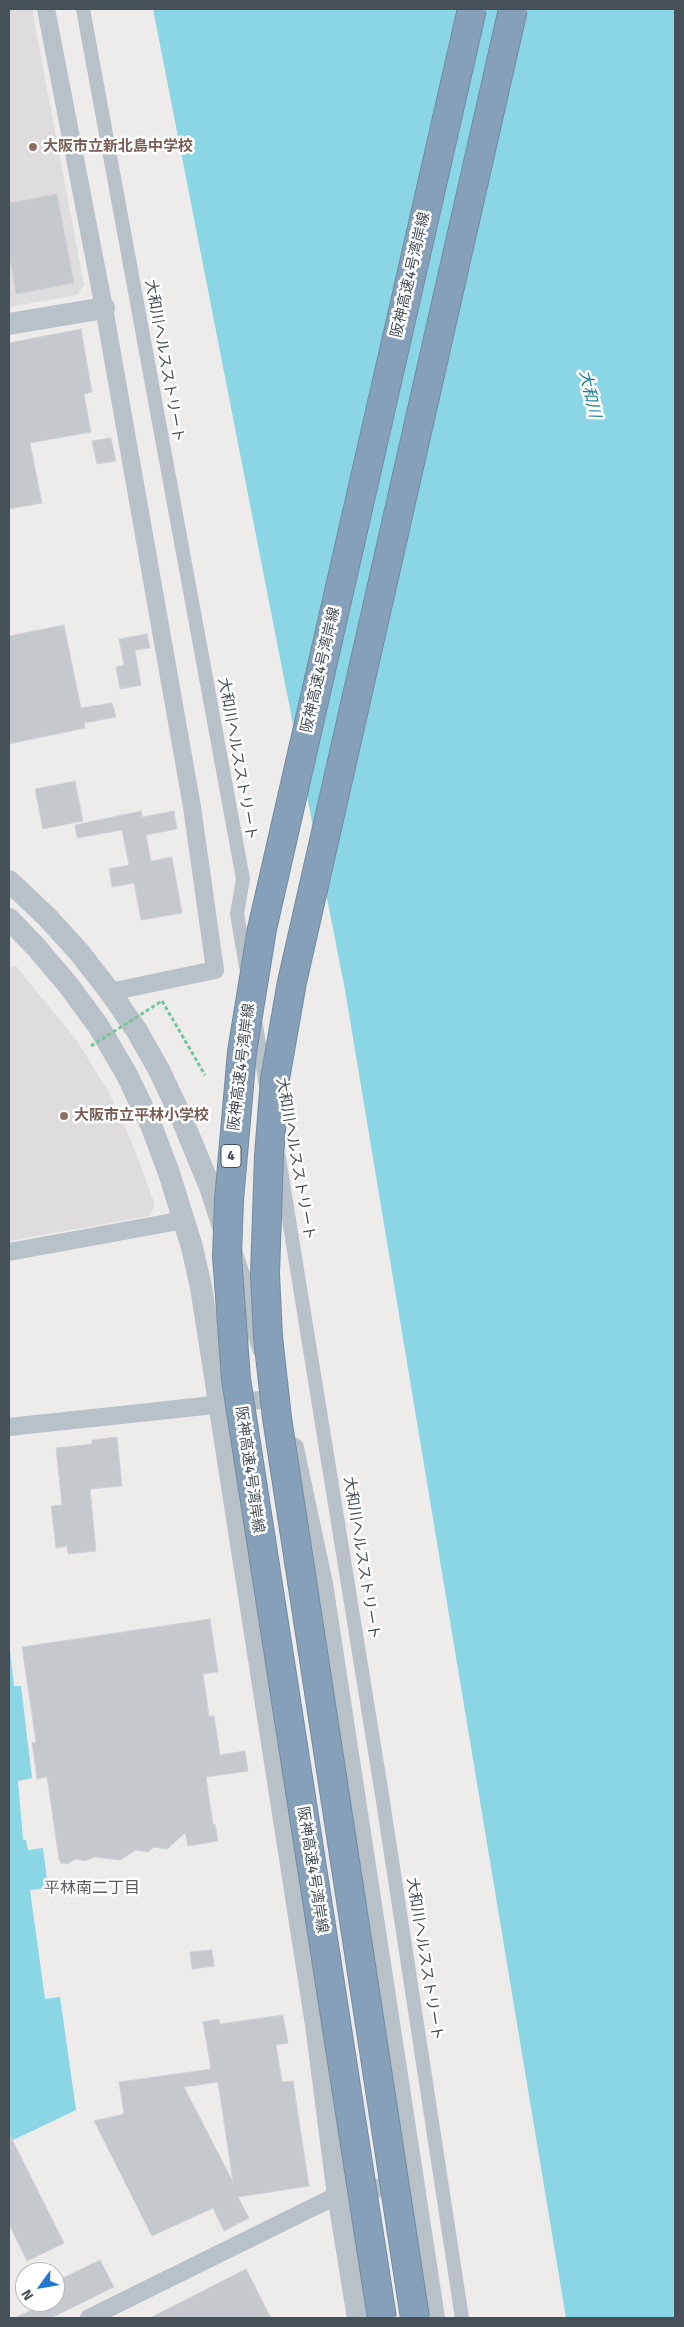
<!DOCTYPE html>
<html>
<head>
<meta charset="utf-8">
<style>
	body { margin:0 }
	#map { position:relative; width:684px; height:2327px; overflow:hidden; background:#eeebeb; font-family:Signika,sans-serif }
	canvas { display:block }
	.frame { position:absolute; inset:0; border:10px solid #455057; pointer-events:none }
	.north { position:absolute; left:15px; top:2262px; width:50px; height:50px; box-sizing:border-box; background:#fff; border:1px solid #b5b9bc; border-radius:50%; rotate:238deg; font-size:14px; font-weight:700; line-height:20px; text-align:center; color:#455057 }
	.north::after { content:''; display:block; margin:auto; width:18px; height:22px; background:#2477d0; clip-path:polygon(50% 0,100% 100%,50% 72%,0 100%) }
</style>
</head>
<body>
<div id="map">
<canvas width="684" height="2327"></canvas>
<div class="frame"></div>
<div class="north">N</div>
</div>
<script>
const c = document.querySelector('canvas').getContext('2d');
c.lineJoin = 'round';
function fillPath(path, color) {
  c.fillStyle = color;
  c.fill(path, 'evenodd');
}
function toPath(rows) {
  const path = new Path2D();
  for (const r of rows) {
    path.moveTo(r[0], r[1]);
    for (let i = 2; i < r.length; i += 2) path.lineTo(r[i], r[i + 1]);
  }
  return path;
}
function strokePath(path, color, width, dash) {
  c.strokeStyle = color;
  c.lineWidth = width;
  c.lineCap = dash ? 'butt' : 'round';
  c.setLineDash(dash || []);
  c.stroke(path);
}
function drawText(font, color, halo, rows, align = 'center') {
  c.font = font + ' Signika,"Noto Sans JP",sans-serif';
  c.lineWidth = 5;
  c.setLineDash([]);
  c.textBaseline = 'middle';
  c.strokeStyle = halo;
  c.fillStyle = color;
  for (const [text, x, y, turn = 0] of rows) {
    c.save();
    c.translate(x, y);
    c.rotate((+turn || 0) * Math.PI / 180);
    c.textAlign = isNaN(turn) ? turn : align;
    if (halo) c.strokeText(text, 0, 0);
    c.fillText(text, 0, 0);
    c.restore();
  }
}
const education = toPath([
	[9,9,32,9,84,285,77,295,9,307],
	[16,966,77,1041,108,1091,131,1140,155,1205,149,1216,9,1241,9,967]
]);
const water = toPath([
	[153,9,675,9,675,2318,566,2318,345,990],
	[9,1641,14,1686,21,1686,32,1778,18,1781,23,1840,26,1840,28,1850,43,1848,48,1888,30,1890,45,1999,60,1997,76,2110,9,2142]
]);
const building = toPath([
	[57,194,74,283,16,294,9,253,9,203,57,194],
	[81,329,92,392,84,394,91,432,30,443,42,503,9,509,9,343,81,329],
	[111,438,116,461,97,464,92,441,111,438],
	[64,625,81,708,112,703,116,717,84,723,85,728,9,744,9,636,64,625],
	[147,634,150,648,135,650,141,685,120,689,116,667,124,665,119,639,147,634],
	[75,781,83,821,43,829,35,789,75,781],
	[141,811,142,817,174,811,177,829,146,835,151,861,172,857,182,913,141,920,134,883,112,887,109,869,129,865,122,830,77,838,75,825,141,811],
	[117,1437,122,1486,90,1489,96,1551,68,1554,67,1546,56,1548,51,1506,62,1505,56,1448,92,1444,92,1440,117,1437],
	[210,1619,218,1672,203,1674,209,1716,214,1716,220,1755,245,1751,248,1771,206,1777,213,1825,215,1824,218,1841,188,1846,185,1833,167,1849,154,1847,148,1852,136,1850,120,1860,95,1857,85,1861,75,1859,68,1864,61,1863,59,1859,47,1777,37,1779,32,1743,36,1742,22,1647,210,1619],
	[212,1950,214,1966,192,1969,190,1952,212,1950],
	[283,2015,288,2043,276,2045,282,2082,293,2081,309,2186,238,2197,249,2218,224,2231,213,2208,152,2236,94,2121,124,2114,119,2082,211,2069,203,2022,219,2019,220,2024,283,2015],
	[218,2082,233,2182,184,2087,218,2082],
	[9,2133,64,2243,27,2261,9,2224,9,2133],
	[100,2260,114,2287,51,2318,15,2318,48,2302,55,2302,55,2282,100,2260],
	[246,2269,271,2318,150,2318,246,2269]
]);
const path = toPath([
	[162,1001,205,1075]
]);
const pedestrian = toPath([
	[83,9,243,879,237,914,247,972],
	[255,1020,266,1085],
	[279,1158,382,1795,462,2318]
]);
const minor = toPath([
	[46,9,104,308,192,807,215,970,110,992],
	[9,1252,184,1220],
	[9,1427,279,1398],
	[89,2318,338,2195,404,2184]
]);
const tertiary = toPath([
	[9,324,104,308],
	[9,881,47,917,79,952,110,992,137,1031,159,1070,179,1112,210,1187,263,1348],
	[9,919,36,947,69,986,99,1027,127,1075,151,1125,169,1173,192,1247,201,1287,316,2025,338,2195,358,2318],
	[293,1448,322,1584,434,2318]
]);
const pathBridge = toPath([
	[91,1046,162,1001]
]);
const motorwayBridge = toPath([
	[382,2318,236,1379,227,1256,229,1200,242,1052,262,929,472,9],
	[415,2318,277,1418,268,1337,265,1274,269,1156,275,1079,292,982,513,9]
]);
const markers = [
	[33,147,5,"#8d6e63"],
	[64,1116,5,"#8d6e63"]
];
const shields = [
	[231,1156,20]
];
const shieldNames = [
	["4",231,1156]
];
const educationNames = [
	["大阪市立新北島中学校",43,147],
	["大阪市立平林小学校",74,1116]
];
const streetNames = [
	["阪神高速4号湾岸線",411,275,-77],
	["大和川ヘルスストリート",164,361,80],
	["阪神高速4号湾岸線",321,670,-77],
	["大和川ヘルスストリート",237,759,80],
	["阪神高速4号湾岸線",242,1067,-83],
	["大和川ヘルスストリート",295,1159,80],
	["阪神高速4号湾岸線",249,1470,82],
	["大和川ヘルスストリート",361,1558,81],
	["阪神高速4号湾岸線",312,1870,81],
	["大和川ヘルスストリート",424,1959,81]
];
const waterNames = [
	["大和川",589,394,77]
];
const neighbourhoodNames = [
	["平林南二丁目",92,1889]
];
fillPath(education, '#dfdcdd');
fillPath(water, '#8ad6e5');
fillPath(building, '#c5c9ce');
strokePath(building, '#d0d2d7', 1);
strokePath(path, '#76c69b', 3, [4, 2.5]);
strokePath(pedestrian, '#b7c1c7', 14);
strokePath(minor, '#b7c1c7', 18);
strokePath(tertiary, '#b7c1c7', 22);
strokePath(motorwayBridge, '#718ba4', 30, []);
strokePath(pathBridge, '#76c69b', 3, [4, 2.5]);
strokePath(motorwayBridge, '#85a0b8', 28);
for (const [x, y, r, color] of markers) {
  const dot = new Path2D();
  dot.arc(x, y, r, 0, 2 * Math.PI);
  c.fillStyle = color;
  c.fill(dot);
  strokePath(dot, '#fff', 2);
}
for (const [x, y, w] of shields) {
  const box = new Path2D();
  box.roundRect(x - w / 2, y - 11.5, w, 23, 4);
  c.fillStyle = '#fff';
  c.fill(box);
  strokePath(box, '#455057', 1);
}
drawText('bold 14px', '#455057', null, shieldNames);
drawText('bold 15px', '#785e54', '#fff', educationNames, 'left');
drawText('15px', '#455057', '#fff', streetNames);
drawText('italic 16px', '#157f94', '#fff', waterNames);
drawText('16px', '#595c60', '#fff', neighbourhoodNames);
</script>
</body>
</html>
